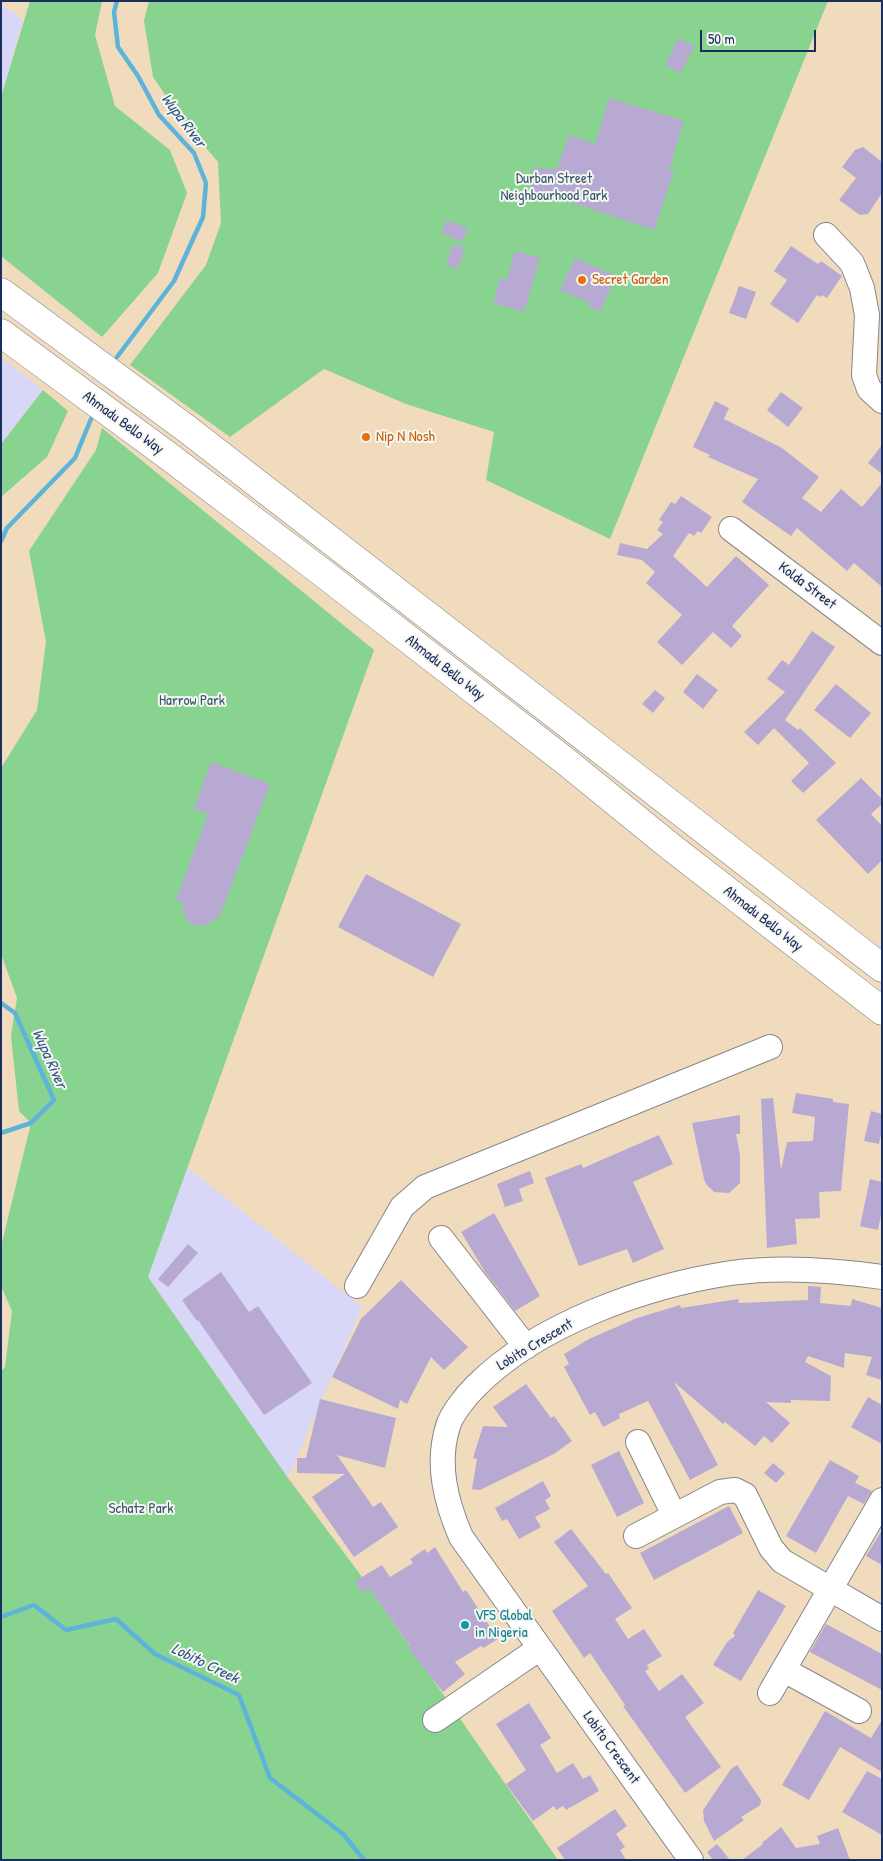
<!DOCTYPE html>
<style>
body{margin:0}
#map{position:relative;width:883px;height:1861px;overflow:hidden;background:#f0dcbc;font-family:"Patrick Hand",sans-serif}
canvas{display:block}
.frame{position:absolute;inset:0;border:2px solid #1b2f5e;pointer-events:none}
.scale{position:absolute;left:700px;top:30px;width:116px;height:22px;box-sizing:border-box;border:2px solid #1b2f5e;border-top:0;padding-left:6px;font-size:15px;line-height:18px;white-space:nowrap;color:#1b2f5e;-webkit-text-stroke:4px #f6f6f2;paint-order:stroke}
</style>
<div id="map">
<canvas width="883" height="1861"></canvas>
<div class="frame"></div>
<div class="scale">50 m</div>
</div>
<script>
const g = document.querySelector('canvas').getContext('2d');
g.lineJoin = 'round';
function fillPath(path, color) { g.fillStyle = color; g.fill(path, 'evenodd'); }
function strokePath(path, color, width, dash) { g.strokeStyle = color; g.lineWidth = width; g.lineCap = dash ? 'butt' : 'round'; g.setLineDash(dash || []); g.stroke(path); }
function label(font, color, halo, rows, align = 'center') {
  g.font = font + ' "Patrick Hand",sans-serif'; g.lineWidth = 4; g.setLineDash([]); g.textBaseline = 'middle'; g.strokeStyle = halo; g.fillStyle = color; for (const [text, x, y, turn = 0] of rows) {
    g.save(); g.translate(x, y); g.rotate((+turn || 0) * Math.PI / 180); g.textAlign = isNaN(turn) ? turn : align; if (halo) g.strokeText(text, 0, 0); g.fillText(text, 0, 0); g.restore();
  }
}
fillPath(new Path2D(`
 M 1,4 L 23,20 L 1,97 Z
 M 1,357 L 43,390 L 1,444 Z
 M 187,1167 L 362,1307 L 288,1478 L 148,1277 Z`), '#d8d7f8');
fillPath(new Path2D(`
 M 30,1 L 102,1 L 95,35 L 115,106 L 170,150 L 187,193 L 158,273 L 102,337 L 1,256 L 1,97 Z
 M 149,1 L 828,1 L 610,539 L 486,480 L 494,432 L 406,404 L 324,369 L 230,437 L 130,365 L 206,265 L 221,223 L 218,162 L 183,121 L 153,77 L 144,21 Z
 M 43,390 L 68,411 L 47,457 L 1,497 L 1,444 Z
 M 102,428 L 374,650 L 148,1277 L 288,1478 L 357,1570 L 558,1860 L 1,1860 L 1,1371 L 5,1367 L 12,1311 L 1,1286 L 1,1247 L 31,1123 L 19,1111 L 11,1036 L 17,998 L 1,954 L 1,768 L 37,710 L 46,642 L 29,551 L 96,450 Z`), '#88d390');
strokePath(new Path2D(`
 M 117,357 L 174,281 L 203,217 L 206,183 L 194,153 L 159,115 L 138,76 L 118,47 L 114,12 L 117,1
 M 1,541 L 7,528 L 75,458 L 91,419
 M 1,1003 L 15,1013 L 54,1100 L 31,1123 L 1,1133
 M 1,1617 L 34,1605 L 66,1630 L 116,1619 L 155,1654 L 239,1695 L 270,1778 L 343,1834 L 364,1860`), '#5eb3da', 4.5);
fillPath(new Path2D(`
 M 678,38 L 694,46 L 681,73 L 665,65 Z
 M 609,98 L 684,121 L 669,169 L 674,171 L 654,230 L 552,196 L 532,194 L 533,168 L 557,169 L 569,135 L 595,144 Z
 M 863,147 L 882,162 L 882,193 L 868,214 L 860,215 L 839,200 L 856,178 L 842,167 L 855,150 Z
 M 447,220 L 468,228 L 462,242 L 441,233 Z
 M 453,244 L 465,249 L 458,269 L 446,265 Z
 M 791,246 L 818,264 L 821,261 L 842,276 L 827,298 L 822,295 L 821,297 L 817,295 L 798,323 L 770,304 L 787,280 L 774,271 Z
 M 515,251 L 540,258 L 524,312 L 494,303 L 500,278 L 507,280 Z
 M 575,258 L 616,276 L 600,312 L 588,306 L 590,303 L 560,290 Z
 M 739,286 L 756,292 L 746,319 L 729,313 Z
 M 781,392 L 803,408 L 788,427 L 767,410 Z
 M 715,401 L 729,408 L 724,419 L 782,448 L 819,477 L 802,498 L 821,512 L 841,489 L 862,507 L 882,483 L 882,587 L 854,563 L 847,571 L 797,528 L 791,536 L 742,502 L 758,479 L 708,457 L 710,455 L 693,447 Z
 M 882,445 L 882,474 L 868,463 Z
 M 681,496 L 712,517 L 701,533 L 698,531 L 694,536 L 689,533 L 673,556 L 707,587 L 736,556 L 769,585 L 732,626 L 742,636 L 731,648 L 713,632 L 682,665 L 657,642 L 682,615 L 646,583 L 655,572 L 642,560 L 617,555 L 620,543 L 647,549 L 663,534 L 657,530 L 663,522 L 659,520 L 671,502 L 675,504 Z
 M 812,631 L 835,647 L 785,720 L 798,730 L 800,728 L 836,763 L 803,793 L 791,781 L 809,763 L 774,728 L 758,745 L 744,732 L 785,692 L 767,679 L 782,660 L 789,665 Z
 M 697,674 L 718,690 L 703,709 L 683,692 Z
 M 836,684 L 871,713 L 850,738 L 814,710 Z
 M 655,690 L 665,698 L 653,713 L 642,704 Z
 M 211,762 L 270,784 L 220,916 L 208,924 L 195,926 L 189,923 L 185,917 L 182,902 L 176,900 L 208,814 L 194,809 Z
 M 861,778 L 882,799 L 882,804 L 871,814 L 882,826 L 882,860 L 868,874 L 816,820 Z
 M 366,874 L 461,924 L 433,977 L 338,927 Z
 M 796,1093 L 833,1099 L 833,1102 L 849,1104 L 841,1191 L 819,1192 L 820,1218 L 795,1219 L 797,1244 L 767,1248 L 761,1099 L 773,1098 L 781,1170 L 787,1142 L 813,1141 L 815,1117 L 792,1113 Z
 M 871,1111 L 882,1114 L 882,1130 L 879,1144 L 864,1141 Z
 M 740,1115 L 740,1134 L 736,1134 L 740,1155 L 740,1183 L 729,1193 L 714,1192 L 706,1184 L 704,1179 L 692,1123 Z
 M 659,1135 L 673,1164 L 633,1182 L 664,1249 L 633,1263 L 627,1249 L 579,1266 L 545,1178 L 581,1164 L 583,1168 Z
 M 530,1171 L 534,1183 L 519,1189 L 523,1201 L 505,1207 L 497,1184 Z
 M 870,1179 L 882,1182 L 882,1210 L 878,1230 L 860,1226 Z
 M 494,1213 L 540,1296 L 515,1311 L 485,1272 L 461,1232 Z
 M 188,1244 L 198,1253 L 168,1287 L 158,1279 Z
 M 221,1272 L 249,1312 L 258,1306 L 312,1383 L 264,1415 L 198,1320 L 197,1321 L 182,1300 Z
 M 401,1280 L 468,1347 L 444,1370 L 431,1357 L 407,1404 L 400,1400 L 398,1409 L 332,1377 L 362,1317 L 363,1317 Z
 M 808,1286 L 821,1287 L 820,1303 L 851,1306 L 852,1299 L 882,1308 L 882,1380 L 866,1375 L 872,1357 L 845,1353 L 844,1368 L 808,1356 L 805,1362 L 831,1376 L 830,1401 L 791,1400 L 791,1403 L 766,1402 L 790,1423 L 772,1443 L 764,1436 L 755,1446 L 725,1422 L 723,1424 L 674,1382 L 718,1465 L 690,1480 L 648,1401 L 619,1414 L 620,1418 L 603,1427 L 595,1412 L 590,1415 L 564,1367 L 569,1364 L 564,1354 L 589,1339 L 637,1318 L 680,1305 L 681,1308 L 738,1299 L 739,1303 L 808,1300 Z
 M 526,1384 L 551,1418 L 554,1416 L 572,1441 L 554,1454 L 480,1490 L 472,1489 L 477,1459 L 473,1458 L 483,1426 L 508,1427 L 493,1407 Z
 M 868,1397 L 882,1405 L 882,1444 L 851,1427 Z
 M 320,1399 L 396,1418 L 385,1468 L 337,1455 L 373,1507 L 381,1502 L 398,1527 L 354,1557 L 312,1497 L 345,1474 L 297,1473 L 297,1458 L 306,1458 Z
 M 619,1451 L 644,1503 L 617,1517 L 591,1465 Z
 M 830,1460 L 859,1476 L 855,1483 L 872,1491 L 864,1504 L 848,1496 L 816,1553 L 786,1536 Z
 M 773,1463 L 785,1473 L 776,1483 L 764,1473 Z
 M 543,1481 L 551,1496 L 545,1500 L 550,1509 L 535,1517 L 541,1527 L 519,1539 L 507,1519 L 502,1521 L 495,1508 Z
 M 729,1506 L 743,1533 L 654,1580 L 640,1553 Z
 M 571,1529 L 606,1574 L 608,1573 L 632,1608 L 615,1619 L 628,1639 L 644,1629 L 662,1656 L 647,1665 L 649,1669 L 645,1671 L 659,1691 L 682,1674 L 704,1703 L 685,1717 L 721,1767 L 685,1793 L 623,1706 L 625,1705 L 590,1653 L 584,1658 L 552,1611 L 588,1586 L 554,1542 Z
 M 882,1530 L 882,1565 L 866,1556 Z
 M 435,1547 L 463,1592 L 466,1590 L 498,1639 L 483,1648 L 481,1646 L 455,1662 L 465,1674 L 443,1692 L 408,1648 L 410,1646 L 369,1588 L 362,1593 L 355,1581 L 382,1565 L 390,1577 L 413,1563 L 410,1559 L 425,1549 L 427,1553 Z
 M 758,1590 L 786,1606 L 741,1681 L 713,1665 L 727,1642 L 735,1636 L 733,1633 Z
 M 826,1624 L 882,1654 L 882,1690 L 810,1652 Z
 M 529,1703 L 551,1738 L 540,1745 L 557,1773 L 573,1763 L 583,1779 L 590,1775 L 599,1791 L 566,1810 L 563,1806 L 556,1810 L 554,1806 L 533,1821 L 506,1784 L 526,1770 L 496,1724 Z
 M 825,1711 L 871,1738 L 882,1720 L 882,1772 L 840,1747 L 809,1800 L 782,1785 Z
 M 737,1765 L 761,1800 L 761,1803 L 759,1806 L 741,1817 L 744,1820 L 714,1841 L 704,1821 L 703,1810 L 731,1769 Z
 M 867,1771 L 882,1779 L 882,1835 L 842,1812 Z
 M 615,1809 L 627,1826 L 616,1834 L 625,1847 L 620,1850 L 626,1860 L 565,1860 L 557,1848 Z
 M 781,1827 L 796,1848 L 820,1844 L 817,1836 L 838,1828 L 850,1860 L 742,1860 L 763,1844 L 762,1843 Z
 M 717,1844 L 730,1860 L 713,1860 L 707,1852 Z`), '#b8a9d3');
const minor = new Path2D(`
 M 826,235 L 852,263 L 862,288 L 867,315 L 864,375 L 869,389 L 882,401
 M 731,529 L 882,643
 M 441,1238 L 526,1347
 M 357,1286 L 402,1207 L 425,1187 L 770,1047
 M 638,1442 L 674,1515
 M 636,1536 L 720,1492 L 735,1490 L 745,1495 L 771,1548 L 782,1561 L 882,1619
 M 784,1670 L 859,1711
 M 770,1693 L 882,1500
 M 435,1720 L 540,1648
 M 691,1860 L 461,1537 C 446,1502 436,1464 448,1426 C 452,1413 466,1396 476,1386 C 538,1324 645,1286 731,1273 C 781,1266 833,1270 882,1277`);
const major = new Path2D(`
 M 1,292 L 187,429 L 882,968
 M 1,333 L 167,455 L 319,570 L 564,760 L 671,847 L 882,1011`);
strokePath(minor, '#86868d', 26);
strokePath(major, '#86868d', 29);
strokePath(minor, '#fff', 24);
strokePath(major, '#fff', 28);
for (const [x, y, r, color] of [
 [582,280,5,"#e8710a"],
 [366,437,5,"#e8710a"],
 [465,1625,5,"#0f9aa8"]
]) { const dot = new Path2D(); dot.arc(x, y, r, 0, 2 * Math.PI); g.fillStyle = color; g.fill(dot); strokePath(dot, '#f6f6f2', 2); }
label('15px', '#36586a', '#f6f6f2', [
 ["Durban Street",554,179],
 ["Neighbourhood Park",554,196],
 ["Harrow Park",192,701],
 ["Schatz Park",141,1509]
]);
label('15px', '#c56008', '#f6f6f2', [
 ["Secret Garden",592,280],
 ["Nip N Nosh",376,437]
], 'left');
label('15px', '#1b2f5e', '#f6f6f2', [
 ["Ahmadu Bello Way",123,423,36],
 ["Kolda Street",807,586,37],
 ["Ahmadu Bello Way",445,668,38],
 ["Ahmadu Bello Way",763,919,38],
 ["Lobito Crescent",535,1345,-31],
 ["Lobito Crescent",611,1748,54]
]);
label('15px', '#0d838f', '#f6f6f2', [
 ["VFS Global",475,1616],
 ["in Nigeria",475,1633]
], 'left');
label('italic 16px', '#2f5783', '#f6f6f2', [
 ["Wupa River",183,121,53],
 ["Wupa River",49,1059,66],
 ["Lobito Creek",205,1664,26]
]);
</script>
